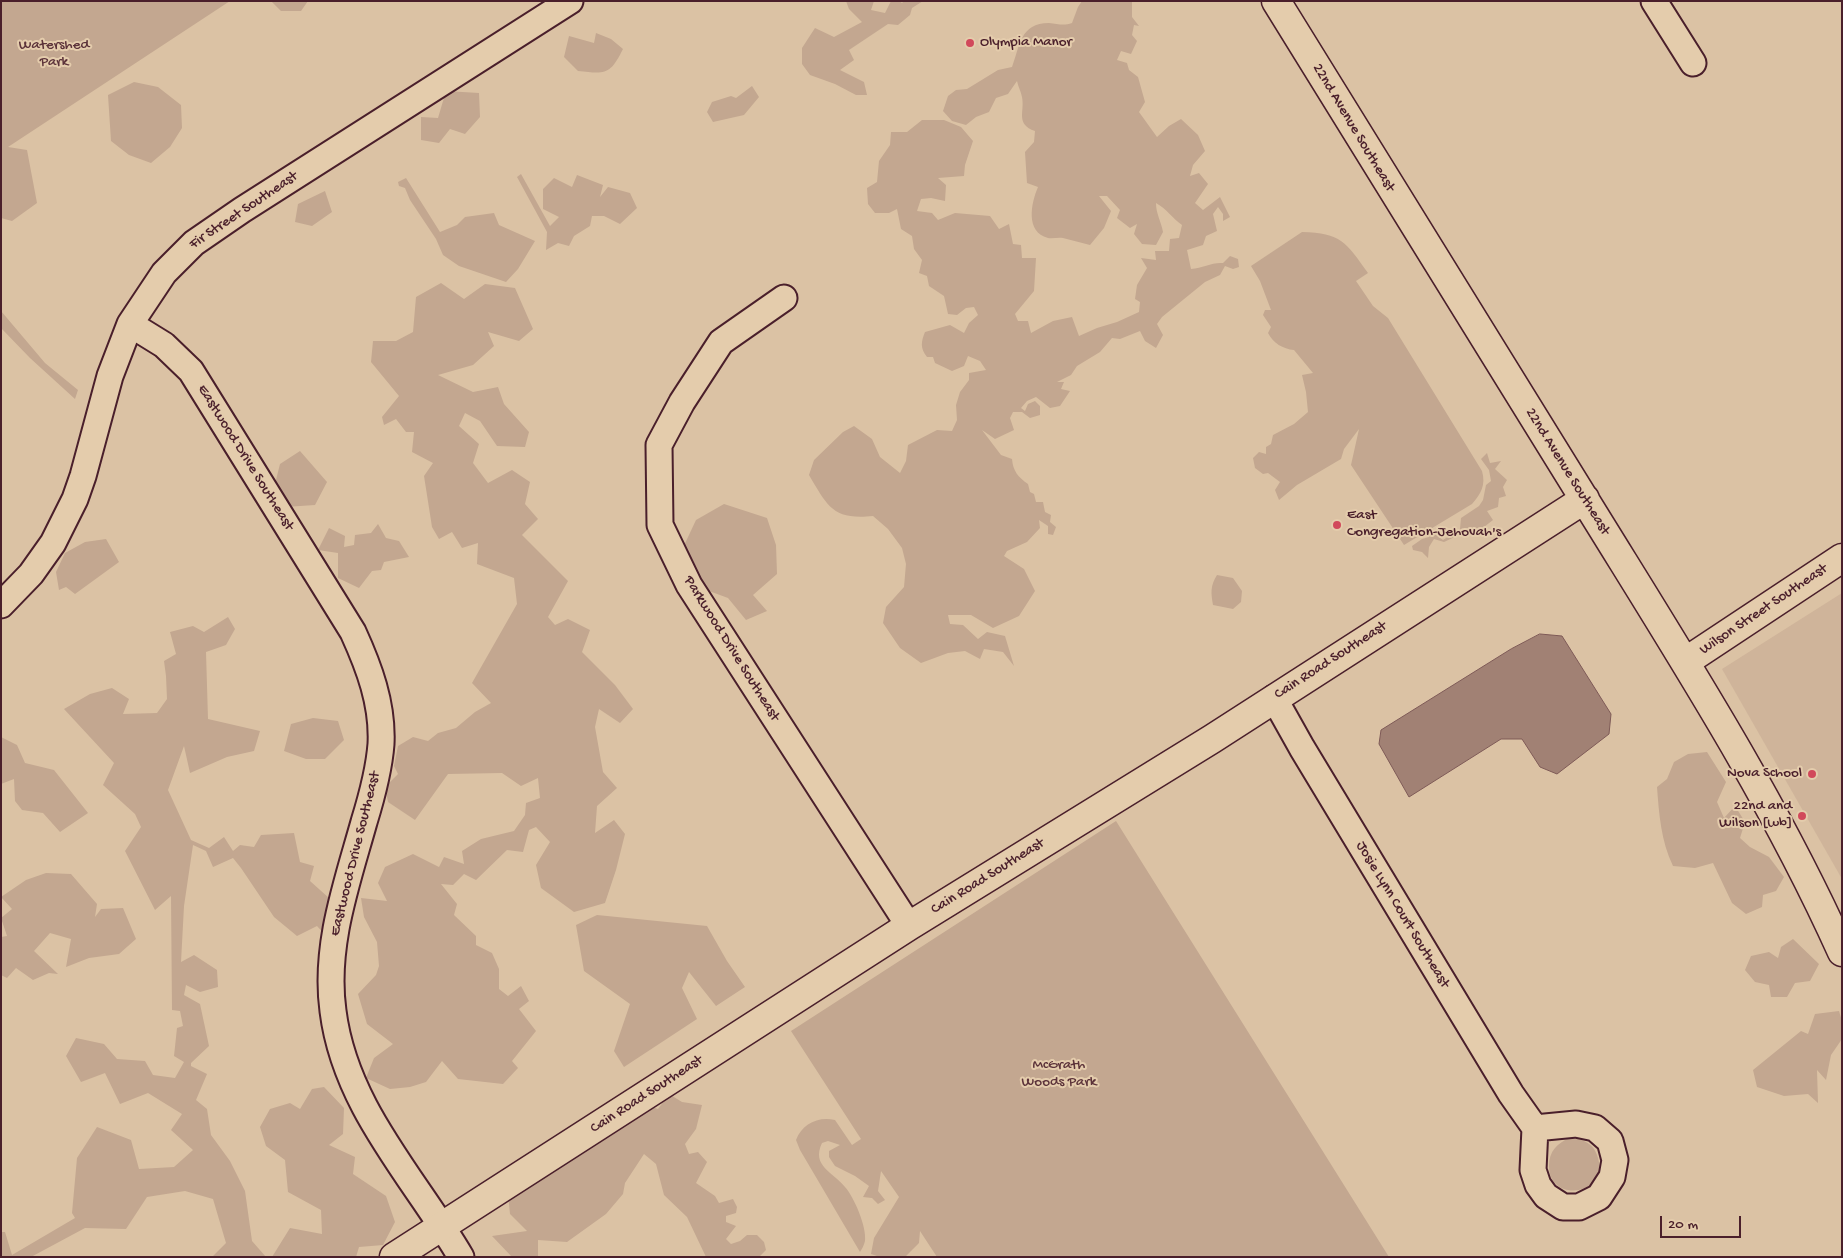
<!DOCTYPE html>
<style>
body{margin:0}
#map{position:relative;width:1843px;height:1258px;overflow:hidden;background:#dbc2a4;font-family:"Gochi Hand",sans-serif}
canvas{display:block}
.frame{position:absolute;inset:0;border:2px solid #4a1f2b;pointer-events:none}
.scale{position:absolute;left:1660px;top:1216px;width:81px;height:22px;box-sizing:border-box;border:2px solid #4a1f2b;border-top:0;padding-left:6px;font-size:15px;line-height:18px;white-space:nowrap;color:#4a1f2b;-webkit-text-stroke:4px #e4ccac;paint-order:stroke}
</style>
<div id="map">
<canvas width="1843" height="1258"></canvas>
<div class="frame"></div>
<div class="scale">20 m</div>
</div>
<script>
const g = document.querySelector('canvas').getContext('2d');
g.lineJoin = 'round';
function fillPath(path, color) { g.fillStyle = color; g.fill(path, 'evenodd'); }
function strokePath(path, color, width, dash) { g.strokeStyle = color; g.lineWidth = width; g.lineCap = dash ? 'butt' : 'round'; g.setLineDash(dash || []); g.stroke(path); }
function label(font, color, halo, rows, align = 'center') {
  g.font = font + ' "Gochi Hand",sans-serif'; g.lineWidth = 4; g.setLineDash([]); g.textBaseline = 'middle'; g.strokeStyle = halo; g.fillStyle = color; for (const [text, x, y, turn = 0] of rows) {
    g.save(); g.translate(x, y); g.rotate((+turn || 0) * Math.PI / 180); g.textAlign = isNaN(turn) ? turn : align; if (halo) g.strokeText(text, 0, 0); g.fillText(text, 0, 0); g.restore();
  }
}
fillPath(new Path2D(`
 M 1842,593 L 1842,879 L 1722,669 Z`), '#cfb49a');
fillPath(new Path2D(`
 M 1,1 L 230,1 L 8,147 L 27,150 L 37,203 L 12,221 L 1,218 Z
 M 271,1 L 308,1 L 301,11 L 281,11 Z
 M 846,1 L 874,1 L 871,10 L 885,13 L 891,1 L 899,1 L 902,3 L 904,1 L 923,1 L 912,8 L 910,15 L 898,25 L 888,24 L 849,50 L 854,60 L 840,70 L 864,82 L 867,95 L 856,95 L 835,84 L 810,75 L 802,64 L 802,48 L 815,28 L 834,37 L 862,22 L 849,9 Z
 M 1082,1 L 1132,2 L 1132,17 L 1139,26 L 1134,25 L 1132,35 L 1137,41 L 1131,54 L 1121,51 L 1117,60 L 1127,63 L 1129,70 L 1138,77 L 1145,102 L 1139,112 L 1157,137 L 1169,126 L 1181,119 L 1198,135 L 1205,151 L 1193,165 L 1190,176 L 1199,173 L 1208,184 L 1195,203 L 1203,210 L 1220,197 L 1230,217 L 1223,221 L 1223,214 L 1218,207 L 1213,214 L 1217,231 L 1206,236 L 1203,245 L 1187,250 L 1191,269 C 1203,268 1212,262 1223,263 L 1230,256 L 1238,259 L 1239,267 L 1233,269 L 1225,266 L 1220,275 L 1205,282 L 1162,317 L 1157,324 L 1163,335 L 1156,348 L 1145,341 L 1140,331 L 1120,339 L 1112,338 L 1100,352 L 1077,366 L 1071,375 L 1057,382 L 1064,382 L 1061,389 L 1070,391 L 1060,406 L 1050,408 L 1036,397 L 1027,401 L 1021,408 L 1025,411 L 1028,404 L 1035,401 L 1040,406 L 1040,415 L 1030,418 L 1022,412 L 1013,412 L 1010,418 L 1014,430 L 995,439 L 982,430 L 1001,455 L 1012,459 C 1013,471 1018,477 1028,484 L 1030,492 L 1034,494 L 1036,502 L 1043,502 L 1045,512 L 1051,515 L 1050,522 L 1056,527 L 1053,535 L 1048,534 L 1048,526 L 1039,520 L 1040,528 L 1027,542 L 1007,551 L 1004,556 L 1024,569 L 1035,591 L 1019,616 L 993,628 L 971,615 L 948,615 L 950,624 L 963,625 L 978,639 L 987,632 L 1005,636 L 1014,666 L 1003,652 L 984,649 L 980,659 L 965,651 L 948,653 L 921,663 L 900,648 L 883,623 L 886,607 L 904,587 L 906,564 L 902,548 L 888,529 L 873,516 C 833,520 828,507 809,475 L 814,460 L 843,432 L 854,426 L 872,439 L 880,457 L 900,473 L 906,461 L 908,445 L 937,430 L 952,431 L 957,420 L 956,405 L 960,392 L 969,380 L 969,373 L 986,370 L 980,361 L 968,356 L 964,366 L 952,371 L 935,363 L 933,357 L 927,357 C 920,348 921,342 925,332 L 950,325 L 964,333 L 969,323 L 978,315 L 974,307 L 966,308 L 957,315 L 948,314 L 944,296 L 929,286 L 927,276 L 919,273 L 922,260 L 914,249 L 912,236 L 901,229 L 897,209 L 889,213 L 875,213 L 868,204 L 867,188 L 877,182 L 879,161 L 890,145 L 891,132 L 907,132 L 922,120 L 944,120 L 961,127 L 973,141 L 965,165 L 964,176 L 938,178 L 946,185 L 945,201 L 931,198 L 921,199 L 917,211 L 932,213 L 938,220 L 955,213 L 990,216 L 999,229 L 1009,224 L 1013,244 L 1021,245 L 1022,258 L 1036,258 L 1034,291 L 1015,314 L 1018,321 L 1028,321 L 1031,333 L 1053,321 L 1072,317 L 1079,336 L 1097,328 L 1117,322 L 1139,312 L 1140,302 L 1135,299 L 1137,285 L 1147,268 L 1141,258 L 1156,260 L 1155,251 L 1169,251 L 1170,239 L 1179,238 L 1182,225 C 1172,218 1167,209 1156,203 C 1156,214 1161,221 1163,232 L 1156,245 L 1142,244 L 1134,234 L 1137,224 L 1130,228 L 1117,218 L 1120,210 L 1107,196 L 1099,196 L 1111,211 L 1104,228 L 1090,245 C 1081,243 1072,240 1063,238 C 1058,237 1053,239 1048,238 C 1025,232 1031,203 1038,187 L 1027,183 L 1025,152 L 1034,142 L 1035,131 C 1015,124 1025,112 1022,97 C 1021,92 1018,86 1017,81 L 1008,94 L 996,98 L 989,112 L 976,117 L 966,125 L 952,121 L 943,111 L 948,96 L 956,90 L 967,89 L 998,70 L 1012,67 C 1020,46 1020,23 1049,23 C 1058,24 1064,26 1072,23 L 1078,7 Z
 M 596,33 L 611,39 L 623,49 C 610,75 606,74 578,71 L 564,57 L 569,36 L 594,43 Z
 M 134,82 L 158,87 L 181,105 L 182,128 L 170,147 L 151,163 L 129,155 L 111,141 L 108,95 Z
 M 752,86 L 759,97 L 744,115 L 713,122 L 707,112 L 712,102 L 731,96 L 736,98 Z
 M 446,91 L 479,93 L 480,117 L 465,134 L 450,129 L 439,143 L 421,140 L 421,117 L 438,118 Z
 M 521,174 L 550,226 L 559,217 L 543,209 L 543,189 L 554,178 L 572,187 L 577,175 L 603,185 L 600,197 L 608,187 L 630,193 L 637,208 L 620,224 L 604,216 L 592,216 L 590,226 L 574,236 L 569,246 L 558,243 L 546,250 L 547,232 L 517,177 Z
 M 406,178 L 440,232 L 457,225 L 465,217 L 494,213 L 499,225 L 535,241 L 518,269 L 506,282 L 459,266 L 443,255 L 436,239 L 410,200 L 405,188 L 399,186 L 398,182 Z
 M 325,191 L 332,212 L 312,226 L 295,222 L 298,204 Z
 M 1302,232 C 1341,233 1346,242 1368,273 L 1356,281 L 1373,306 L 1388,318 L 1482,471 C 1486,485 1481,494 1472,504 L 1404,545 L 1351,465 L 1359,429 L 1344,449 L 1341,459 L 1297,485 L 1279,500 L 1275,490 L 1280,482 L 1268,473 L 1263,474 L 1255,468 L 1253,458 L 1259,452 L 1266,454 L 1266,447 L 1271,444 L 1273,435 L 1294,424 L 1308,412 L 1306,392 L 1302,375 L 1313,373 L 1294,350 C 1283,349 1273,343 1268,333 L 1271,327 L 1263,315 L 1265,310 L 1271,310 L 1260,281 L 1251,266 Z
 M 441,283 L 464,299 L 485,284 L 515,288 L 533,329 L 519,341 L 488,332 L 494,346 L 473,365 L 438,375 L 473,392 L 498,387 L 504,404 L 529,432 L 525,447 L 497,446 L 480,421 L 465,413 L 459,426 L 479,444 L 473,463 L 488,483 L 512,470 L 530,482 L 525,504 L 538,519 L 522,535 L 568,581 L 548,617 L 555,625 L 568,619 L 590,630 L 582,652 L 615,685 L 633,709 L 620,723 L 599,709 L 595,727 L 603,772 L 617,788 L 597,806 L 595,833 L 614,820 L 625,834 L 616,870 L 605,903 L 574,912 L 541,888 L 536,865 L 550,842 L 536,827 L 529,830 L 523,852 L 507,850 L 476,880 L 464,874 L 453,885 L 441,884 L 457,904 L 454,915 L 476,936 L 476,945 L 492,953 L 499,969 L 499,989 L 508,996 L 521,986 L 529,1001 L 519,1009 L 536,1031 L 512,1061 L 518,1068 L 503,1084 L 458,1079 L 442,1061 L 426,1082 L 410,1087 L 390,1089 L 366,1078 L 374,1058 L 393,1044 L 367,1024 L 358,994 L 376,975 L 379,966 L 377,942 L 364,917 L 361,898 L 387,901 L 378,883 L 385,867 L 413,854 L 439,867 L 444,857 L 464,864 L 462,851 L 481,839 L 514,831 L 525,815 L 526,803 L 540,798 L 538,778 L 521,786 L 502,773 L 448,774 L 415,820 L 388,802 L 385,787 L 398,774 L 394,766 L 398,746 L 413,737 L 428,741 L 438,733 L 456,728 L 475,712 L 491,703 L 472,683 L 517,604 L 514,578 L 477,564 L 478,543 L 462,548 L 452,532 L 439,539 L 432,527 L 424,476 L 433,463 L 412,452 L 414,432 L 406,432 L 396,419 L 384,425 L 382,417 L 399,396 L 371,362 L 373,341 L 396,341 L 413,332 L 416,297 Z
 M 1,311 L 45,363 L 78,390 L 75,399 L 30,358 L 1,328 Z
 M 300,451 L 327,482 L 315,505 L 285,507 L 274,488 L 280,464 Z
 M 1487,453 L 1490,463 L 1501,461 L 1495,469 L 1507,480 L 1503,487 L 1506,496 L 1499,498 L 1498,507 L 1487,511 L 1493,520 L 1475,534 L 1461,534 L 1444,542 L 1434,539 L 1429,547 L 1428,558 L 1422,552 L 1413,550 L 1412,546 L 1422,539 L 1429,537 L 1431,531 L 1443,540 L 1460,529 L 1461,518 L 1479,506 L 1483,500 L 1486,485 L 1491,481 L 1489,470 L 1481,459 Z
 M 724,504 L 767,518 L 776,545 L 777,574 L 753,595 L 767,611 L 746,620 L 728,598 L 701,588 L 681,552 L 696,520 Z
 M 378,524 L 386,538 L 399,541 L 409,557 L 384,562 L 381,570 L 372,571 L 359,588 L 338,578 L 338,553 L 318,550 L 329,528 L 345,536 L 344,547 L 354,545 L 355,535 L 371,533 Z
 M 106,539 L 119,562 L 75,594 L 66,587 L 59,590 L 56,572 L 65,553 L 85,542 Z
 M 1217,575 L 1233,578 L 1242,591 L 1241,602 L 1233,609 L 1213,605 C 1211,593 1210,586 1217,575 Z
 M 228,617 L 235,629 L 226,645 L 206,652 L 208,719 L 260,731 L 254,751 L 227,757 L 190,773 L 184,746 L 168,790 L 191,840 L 209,848 L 224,837 L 233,851 L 240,845 L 254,847 L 261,835 L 294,833 L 300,862 L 314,866 L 310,881 L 329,898 L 341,928 L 328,938 L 317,926 L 297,936 L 274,917 L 241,868 L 233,858 L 213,867 L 206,851 L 193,845 L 184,906 L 181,962 L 194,955 L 217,970 L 218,987 L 200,992 L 186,985 L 184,995 L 200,1004 L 209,1046 L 191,1063 L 191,1066 L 207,1074 L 196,1100 L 207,1109 L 211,1135 L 230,1161 L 245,1191 L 252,1241 L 266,1257 L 212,1257 L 226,1243 L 213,1199 L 185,1191 L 147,1197 L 126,1229 L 85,1228 L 31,1257 L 1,1257 L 1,1232 L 5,1232 L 12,1255 L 75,1218 L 72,1213 L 77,1158 L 97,1127 L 131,1140 L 139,1169 L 174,1167 L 193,1150 L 171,1130 L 182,1114 L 148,1093 L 120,1104 L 105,1073 L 81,1082 L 66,1056 L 76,1038 L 104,1044 L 117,1059 L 145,1061 L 153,1075 L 175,1078 L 184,1062 L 174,1056 L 177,1028 L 183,1026 L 180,1011 L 172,1010 L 171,896 L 155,910 L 125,851 L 141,827 L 135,814 L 103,785 L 114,763 L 64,709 L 90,694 L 112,688 L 129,699 L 123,714 L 157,713 L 167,699 L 166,676 L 164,661 L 176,654 L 170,632 L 193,626 L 204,632 Z
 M 313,718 L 338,721 L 344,740 L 325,759 L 306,759 L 284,751 L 291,724 Z
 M 1,737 L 17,745 L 25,763 L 54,770 L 88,813 L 60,832 L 43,813 L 22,810 L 15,801 L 14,779 L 1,784 Z
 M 1707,752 L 1726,782 L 1717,802 L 1724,818 L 1735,806 L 1745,822 L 1740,838 L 1750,847 L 1769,857 L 1784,877 L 1776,891 L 1763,895 L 1762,907 L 1746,914 L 1732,903 L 1713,863 L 1695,868 L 1673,866 C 1661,841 1659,814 1657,787 L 1667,779 L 1674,762 L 1688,754 Z
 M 1116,821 L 1389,1257 L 937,1257 L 920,1231 L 919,1243 L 906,1256 L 880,1257 L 871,1254 L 874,1238 L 899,1197 L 881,1171 L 878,1191 L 885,1200 L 878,1204 L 872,1198 L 863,1197 L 869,1186 L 855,1176 L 835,1166 L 829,1157 L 829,1151 L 840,1145 L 828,1141 L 822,1143 C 811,1166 833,1172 845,1187 C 854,1197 867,1227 865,1241 C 864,1245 862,1249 860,1252 L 800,1150 L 796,1140 C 802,1124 818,1116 835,1120 L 852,1145 L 861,1139 L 791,1031 Z
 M 46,873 L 71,874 L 97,904 L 95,917 L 101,909 L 123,908 L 136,939 L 119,954 L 89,958 L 66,967 L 71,939 L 50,933 L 34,951 L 58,974 L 49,973 L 33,980 L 16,968 L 7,978 L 1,975 L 1,937 L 7,936 L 1,918 L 12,909 L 1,897 L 26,880 Z
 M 597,915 L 707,926 L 727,961 L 745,987 L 716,1006 L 689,972 L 682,988 L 697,1019 L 624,1067 L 614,1051 L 630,1004 L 584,971 L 576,925 Z
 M 1793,939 L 1819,964 L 1810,981 L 1795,983 L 1787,997 L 1771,997 L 1769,985 L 1755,982 L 1745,970 L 1751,956 L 1769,952 L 1778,958 L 1781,947 Z
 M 1839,1011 L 1842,1021 L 1842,1039 L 1831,1055 L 1826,1080 L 1817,1070 L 1818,1103 L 1808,1094 L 1784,1096 L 1757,1087 L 1753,1070 L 1801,1031 L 1808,1034 L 1815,1014 Z
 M 324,1087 L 344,1108 L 343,1134 L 329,1145 L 355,1157 L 353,1174 L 386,1196 L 395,1222 L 383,1245 L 359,1247 L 356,1257 L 272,1257 L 290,1228 L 322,1234 L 321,1210 L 288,1192 L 285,1160 L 266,1146 L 260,1127 L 270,1109 L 290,1103 L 300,1109 L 312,1089 Z
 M 669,1094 L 682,1102 L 702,1105 L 696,1129 L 685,1144 L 689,1154 L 698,1152 L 707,1162 L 696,1183 L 715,1196 L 719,1203 L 733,1199 L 737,1207 L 736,1213 L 726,1216 L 726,1222 L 736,1226 L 726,1239 L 731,1244 L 740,1241 L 747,1235 L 757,1235 L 764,1242 L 766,1250 L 759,1257 L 706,1257 L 687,1217 L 664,1195 L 656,1164 L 644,1154 L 625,1183 L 623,1194 L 606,1214 L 567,1242 L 538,1240 L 538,1256 L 512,1257 L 492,1236 L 527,1231 L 510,1214 L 506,1175 L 631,1100 L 658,1109 Z
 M 1570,1137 C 1584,1140 1594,1143 1598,1158 C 1609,1195 1549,1204 1549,1166 C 1549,1151 1557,1144 1570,1137 Z`), '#c3a790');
const water = new Path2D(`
 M 1540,634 L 1562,636 L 1611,714 L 1609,734 L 1557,774 L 1540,767 L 1522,739 L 1501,739 L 1409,797 L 1379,744 L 1381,730 L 1511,649 Z`);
fillPath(water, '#a18174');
strokePath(water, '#7e5a57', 1);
const minor = new Path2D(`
 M 1654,1 L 1693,63
 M 784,298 L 721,342 L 682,402 L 659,445 L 660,525 L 689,585 L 909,926
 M 130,324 L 164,345 L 191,371 L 353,632 C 369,667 383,704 381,744 C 379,771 372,796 364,822 C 347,883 324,946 333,1011 C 345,1107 414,1177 461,1257
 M 1,605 L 31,574 L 53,543 L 75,499 L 83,476 L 110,376 L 130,324 L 164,273 L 194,243 L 242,210 L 570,1
 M 1274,698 L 1302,748 L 1511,1094 L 1535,1128 L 1533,1170 L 1538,1185 L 1546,1196 L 1563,1207 L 1579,1207 L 1599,1197 L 1612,1177 L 1615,1160 L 1610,1141 L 1595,1128 L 1576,1124 L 1535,1128`);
const tertiary = new Path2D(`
 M 1276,1 C 1383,177 1493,351 1601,526 C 1687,665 1775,803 1842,952
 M 1685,662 L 1842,558
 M 394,1257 L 909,926 L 1212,739 L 1585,499`);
strokePath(minor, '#4a1f2b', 29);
strokePath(tertiary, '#4a1f2b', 31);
strokePath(minor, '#e4ccac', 25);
strokePath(tertiary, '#e4ccac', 28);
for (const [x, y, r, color] of [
 [970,43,5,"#d1495b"],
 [1337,525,5,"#d1495b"],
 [1812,774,5,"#d1495b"],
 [1802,816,5,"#d1495b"]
]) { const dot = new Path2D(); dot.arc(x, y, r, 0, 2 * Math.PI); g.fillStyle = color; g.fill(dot); strokePath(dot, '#e4ccac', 2); }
label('15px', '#4a1f2b', '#e4ccac', [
 ["Olympia Manor",980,43],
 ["East",1347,516],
 ["Congregation-Jehovah's",1347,533],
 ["Nova School",1802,774,"right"],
 ["22nd and",1792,807,"right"],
 ["Wilson [wb]",1792,824,"right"]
], 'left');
label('15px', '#5c333a', '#e4ccac', [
 ["Watershed",54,46],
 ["Park",54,63],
 ["McGrath",1059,1066],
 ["Woods Park",1059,1083]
]);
label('15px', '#4a1f2b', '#e4ccac', [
 ["22nd Avenue Southeast",1353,128,59],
 ["Fir Street Southeast",244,211,-34],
 ["Eastwood Drive Southeast",245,458,58],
 ["22nd Avenue Southeast",1567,472,58],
 ["Wilson Street Southeast",1764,610,-34],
 ["Parkwood Drive Southeast",731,649,58],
 ["Cain Road Southeast",1331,661,-33],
 ["Eastwood Drive Southeast",356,854,-76],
 ["Cain Road Southeast",988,877,-32],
 ["Josie Lynn Court Southeast",1402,915,59],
 ["Cain Road Southeast",647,1095,-33]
]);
</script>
